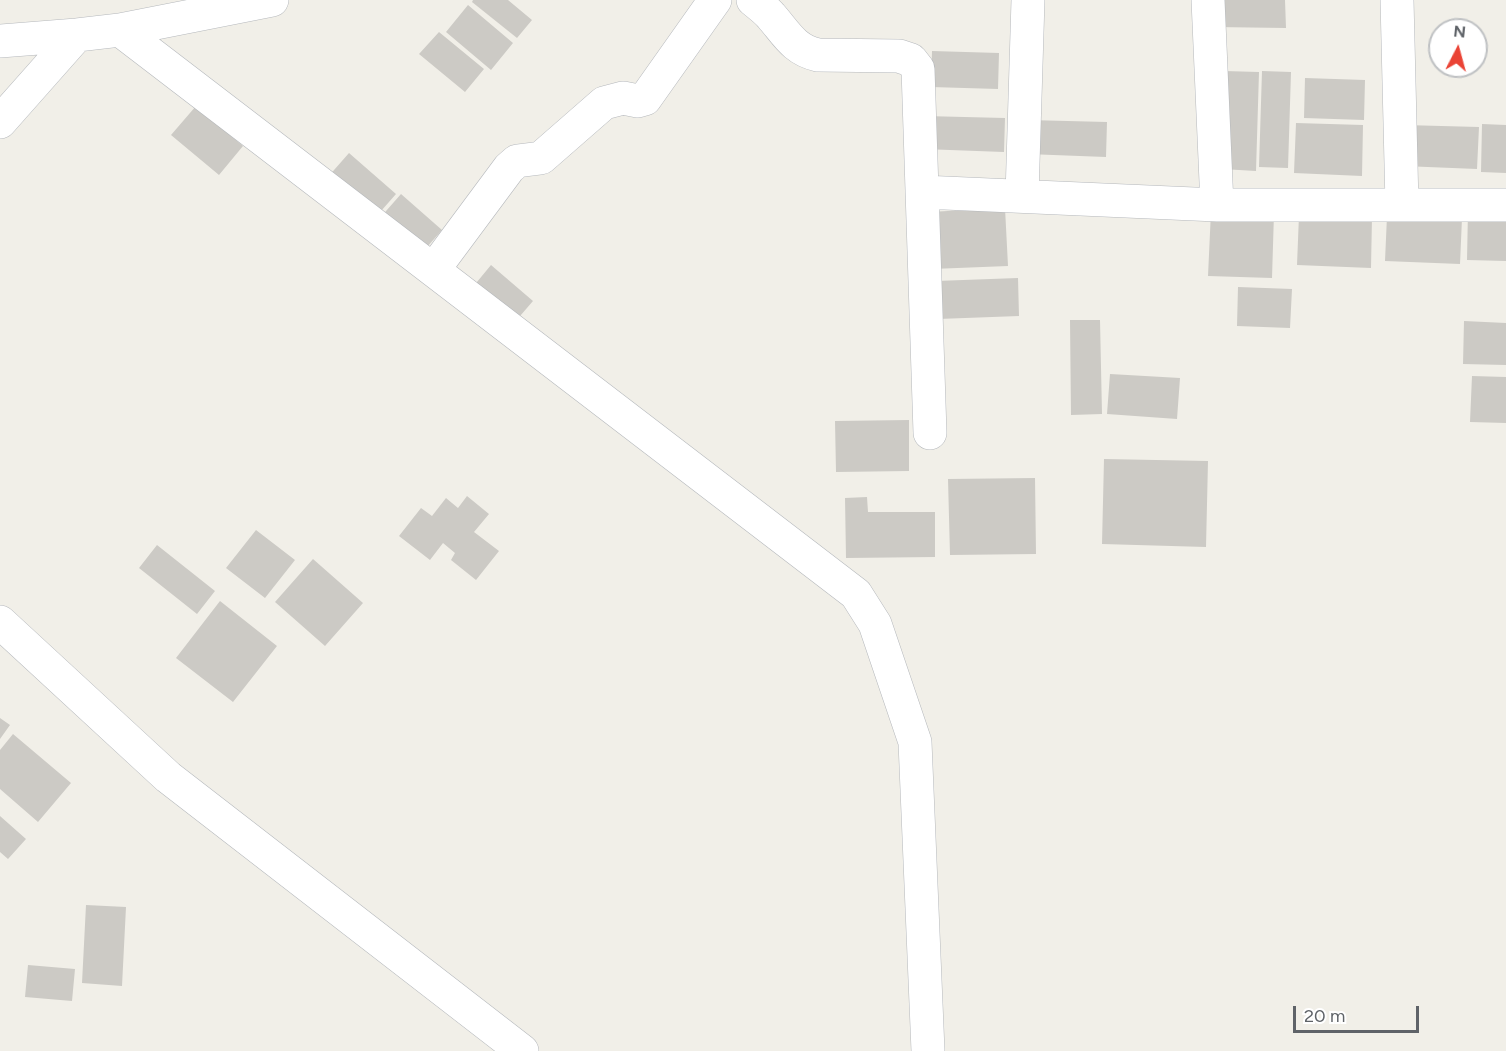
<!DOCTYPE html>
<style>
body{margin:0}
#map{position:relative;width:1506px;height:1051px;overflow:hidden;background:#f1efe8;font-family:Figtree,sans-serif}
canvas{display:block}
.north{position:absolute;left:1428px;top:18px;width:60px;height:60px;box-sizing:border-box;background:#fff;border:2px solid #bfc1c3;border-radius:50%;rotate:6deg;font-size:16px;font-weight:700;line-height:24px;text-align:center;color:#5f6368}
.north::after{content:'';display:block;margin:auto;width:21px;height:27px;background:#ea4335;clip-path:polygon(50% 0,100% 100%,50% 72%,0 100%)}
.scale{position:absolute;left:1293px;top:1006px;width:126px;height:27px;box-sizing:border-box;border:3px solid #5f6368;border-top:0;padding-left:8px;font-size:18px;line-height:21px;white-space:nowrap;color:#5f6368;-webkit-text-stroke:4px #fff;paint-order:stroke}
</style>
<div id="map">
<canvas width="1506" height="1051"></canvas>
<div class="north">N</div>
<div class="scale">20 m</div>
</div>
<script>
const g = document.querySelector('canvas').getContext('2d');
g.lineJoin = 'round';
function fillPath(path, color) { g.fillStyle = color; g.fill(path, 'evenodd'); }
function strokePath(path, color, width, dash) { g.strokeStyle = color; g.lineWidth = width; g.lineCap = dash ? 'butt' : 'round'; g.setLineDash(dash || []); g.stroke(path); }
fillPath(new Path2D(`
 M 473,0 L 508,0 L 532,20 L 517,38 L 472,2 Z
 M 1215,0 L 1285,0 L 1286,28 L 1215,27 Z
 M 468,5 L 513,43 L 491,70 L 446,32 Z
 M 439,32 L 484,69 L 465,92 L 419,54 Z
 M 932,51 L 999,53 L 998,89 L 931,87 Z
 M 1224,71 L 1259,72 L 1256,171 L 1222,169 Z
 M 1262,71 L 1291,72 L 1288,168 L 1259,167 Z
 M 1305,78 L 1365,80 L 1364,120 L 1304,118 Z
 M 196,106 L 243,146 L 219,175 L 171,135 Z
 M 924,116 L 1005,118 L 1004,152 L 923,149 Z
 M 1028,120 L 1107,122 L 1106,157 L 1027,154 Z
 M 1296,123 L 1363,125 L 1362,176 L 1294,173 Z
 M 1482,124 L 1506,125 L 1506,173 L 1481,172 Z
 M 1404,125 L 1479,127 L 1477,169 L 1403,166 Z
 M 349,153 L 396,194 L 374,219 L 327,178 Z
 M 401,194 L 442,230 L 420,255 L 379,219 Z
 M 1005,208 L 1008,266 L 932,269 L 929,212 Z
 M 1468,210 L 1506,211 L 1506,261 L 1467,260 Z
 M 1211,211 L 1274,213 L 1272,278 L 1208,276 Z
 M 1299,215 L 1372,217 L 1371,268 L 1297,265 Z
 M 1387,216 L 1462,218 L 1460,264 L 1385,261 Z
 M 491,265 L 533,301 L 514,323 L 472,288 Z
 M 1018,278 L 1019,316 L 938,319 L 936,281 Z
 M 1238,287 L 1292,289 L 1290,328 L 1237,326 Z
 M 1070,320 L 1100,320 L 1102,414 L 1071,415 Z
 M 1464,321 L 1506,323 L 1506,365 L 1463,364 Z
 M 1110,374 L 1180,378 L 1177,419 L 1107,414 Z
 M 1472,376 L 1506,377 L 1506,423 L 1470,422 Z
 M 909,420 L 909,471 L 836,472 L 835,421 Z
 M 1104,459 L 1208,461 L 1206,547 L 1102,544 Z
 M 1035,478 L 1036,554 L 950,555 L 948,479 Z
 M 467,496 L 489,514 L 474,532 L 499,551 L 476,580 L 451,560 L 455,553 L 443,543 L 430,560 L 399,536 L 421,508 L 432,516 L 446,498 L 458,508 Z
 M 867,497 L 868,512 L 935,512 L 935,557 L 846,558 L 845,498 Z
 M 256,530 L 295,560 L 265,598 L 226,568 Z
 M 157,545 L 215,591 L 197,614 L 139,568 Z
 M 313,559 L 363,603 L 325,646 L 275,602 Z
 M 220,601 L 277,646 L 233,702 L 176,658 Z
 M 0,718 L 10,725 L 0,739 Z
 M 13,734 L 71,783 L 38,822 L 0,789 L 0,750 Z
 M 0,816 L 26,839 L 8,859 L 0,852 Z
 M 86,905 L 126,907 L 122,986 L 82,983 Z
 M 28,965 L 75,969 L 72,1001 L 25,997 Z`), '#cccac5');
const minor = new Path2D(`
 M 753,0 C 759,5 766,10 771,16 C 786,33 794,50 818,55 L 899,56 L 911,60 L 918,69 L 930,433
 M 1208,0 L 1217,205
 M 1397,0 L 1402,205
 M 120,30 L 856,594 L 875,624 L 915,742 L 928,1051
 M 0,41 L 77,35 L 120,30 L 272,0
 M 0,122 L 77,35
 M 922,192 L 1217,205 L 1506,205
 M 1022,196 L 1028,0
 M 434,269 L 509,168 L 517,161 L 541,158 L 604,103 L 623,98 L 638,101 L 645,99 L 715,0
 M 0,622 L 168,777 L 522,1051`);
strokePath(minor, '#b5b8bc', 34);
strokePath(minor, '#fff', 33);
</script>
